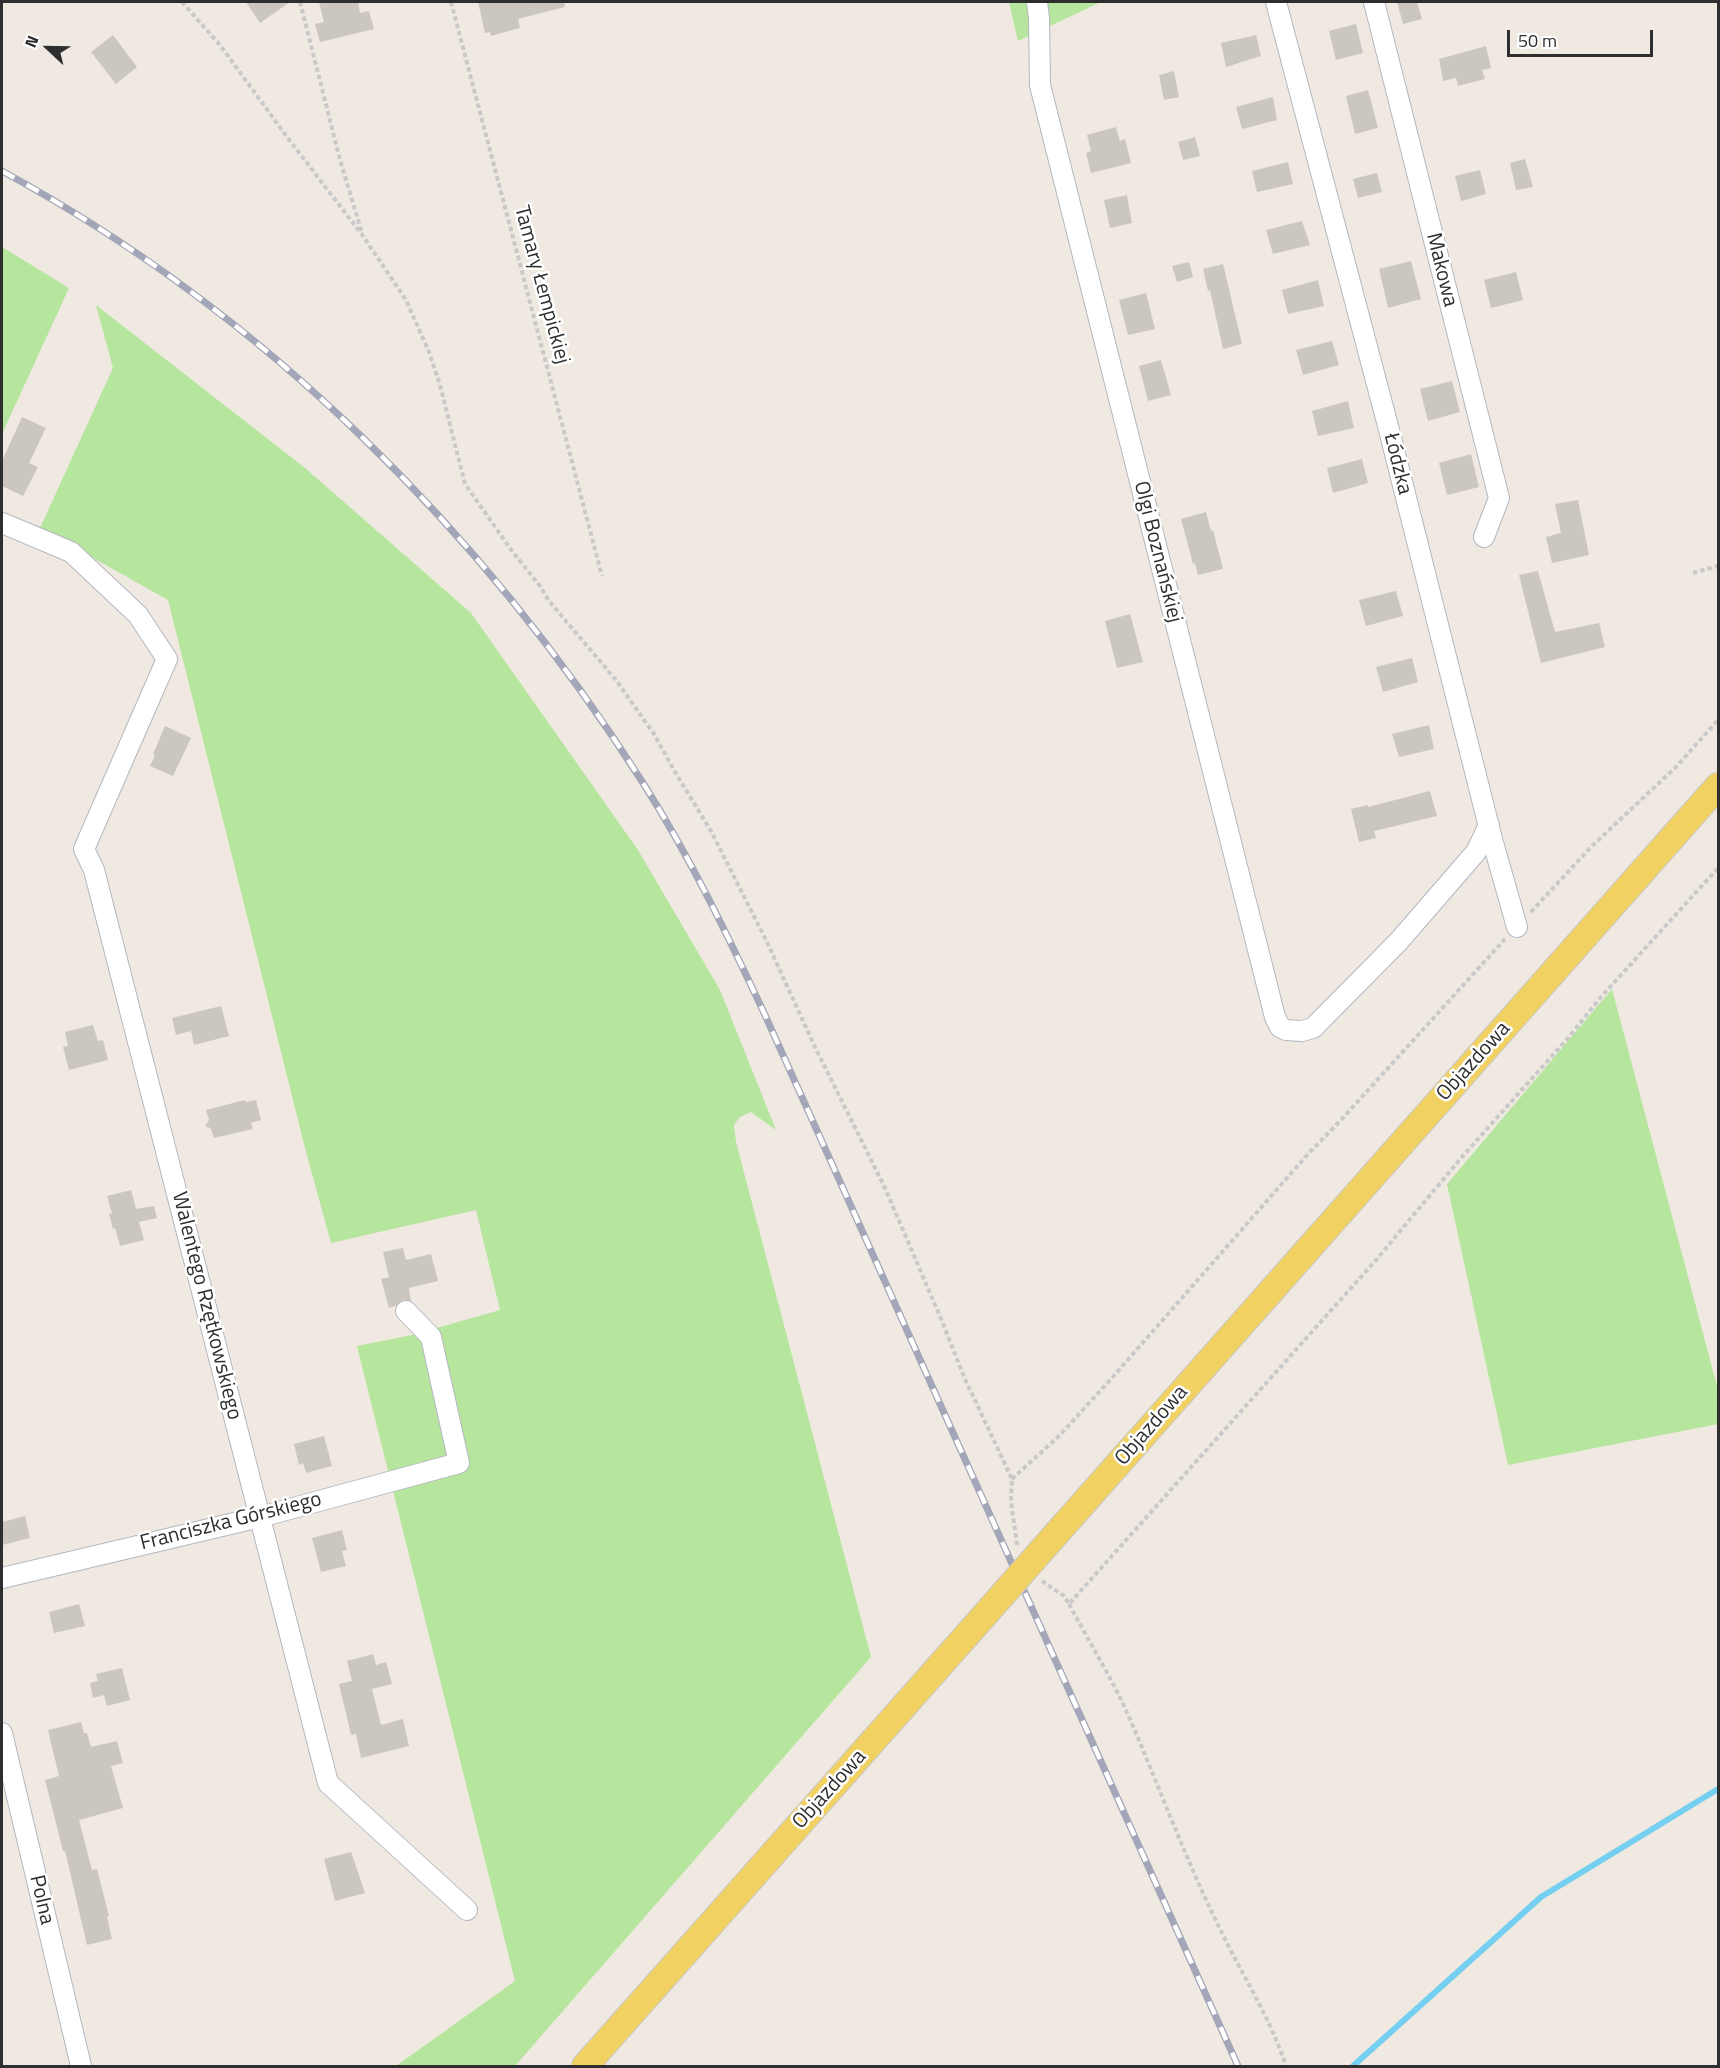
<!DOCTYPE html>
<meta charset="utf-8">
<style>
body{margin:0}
#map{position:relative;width:1720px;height:2068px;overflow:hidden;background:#efe9e1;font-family:"Titillium Web",sans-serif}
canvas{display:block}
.frame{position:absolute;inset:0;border:3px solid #2e2e2e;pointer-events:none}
.north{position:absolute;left:18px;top:18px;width:60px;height:60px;-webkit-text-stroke:4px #fff;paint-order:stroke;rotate:292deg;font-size:16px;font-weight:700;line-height:24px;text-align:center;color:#2e2e2e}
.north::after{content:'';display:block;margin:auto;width:21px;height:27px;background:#2e2e2e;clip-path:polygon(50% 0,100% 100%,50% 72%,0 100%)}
.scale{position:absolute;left:1507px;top:30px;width:146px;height:27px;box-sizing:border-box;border:3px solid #2e2e2e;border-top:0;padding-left:8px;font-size:18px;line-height:21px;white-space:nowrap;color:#2e2e2e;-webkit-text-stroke:4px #fff;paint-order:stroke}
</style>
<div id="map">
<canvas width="1720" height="2068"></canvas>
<div class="frame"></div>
<div class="north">N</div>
<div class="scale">50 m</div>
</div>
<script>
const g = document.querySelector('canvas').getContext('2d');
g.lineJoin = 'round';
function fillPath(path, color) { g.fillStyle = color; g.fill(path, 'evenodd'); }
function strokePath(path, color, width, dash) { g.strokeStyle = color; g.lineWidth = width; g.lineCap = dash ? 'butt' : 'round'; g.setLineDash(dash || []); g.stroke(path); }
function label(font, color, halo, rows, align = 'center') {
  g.font = font + ' "Titillium Web",sans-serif'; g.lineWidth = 5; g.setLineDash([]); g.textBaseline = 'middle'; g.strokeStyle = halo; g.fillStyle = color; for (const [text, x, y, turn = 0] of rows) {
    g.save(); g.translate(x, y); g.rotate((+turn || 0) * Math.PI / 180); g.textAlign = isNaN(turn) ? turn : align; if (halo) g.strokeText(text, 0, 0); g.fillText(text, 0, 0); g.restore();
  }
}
fillPath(new Path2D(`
 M 1009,2 L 1101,2 L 1018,41 Z
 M 2,247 L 69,288 L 2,434 Z
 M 96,305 L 305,468 L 471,613 L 638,850 L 720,990 L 776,1130 L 751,1112 L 740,1117 L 734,1125 L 736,1142 L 871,1657 L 515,2066 L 396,2066 L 515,1981 L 357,1346 L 412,1335 L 500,1310 L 476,1210 L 331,1243 L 305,1148 L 168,600 L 40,528 L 113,368 Z
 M 1612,989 L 1718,1390 L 1718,1424 L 1508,1465 L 1447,1184 Z`), '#b6e59e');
strokePath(new Path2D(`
 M 1353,2066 L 1541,1897 L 1718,1789`), '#75cff0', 6);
fillPath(new Path2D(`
 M 246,2 L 290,2 L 260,23 Z
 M 319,2 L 358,2 L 360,13 L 369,11 L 374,29 L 320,42 L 315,24 L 324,22 Z
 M 478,2 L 564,2 L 565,7 L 518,19 L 520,28 L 491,36 L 490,32 L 485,33 Z
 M 1397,2 L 1417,2 L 1422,19 L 1403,24 Z
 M 1356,24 L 1363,53 L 1336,60 L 1329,31 Z
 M 113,35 L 137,67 L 116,84 L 91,52 Z
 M 1256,35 L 1261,56 L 1226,67 L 1221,43 Z
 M 1486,46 L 1491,68 L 1482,70 L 1485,79 L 1458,86 L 1456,78 L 1443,81 L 1439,59 Z
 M 1174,71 L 1179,97 L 1164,100 L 1159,75 Z
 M 1368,90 L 1378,128 L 1355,134 L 1346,96 Z
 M 1273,97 L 1277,120 L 1242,129 L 1236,107 Z
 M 1116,127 L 1120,141 L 1125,139 L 1131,163 L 1091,173 L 1086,153 L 1091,151 L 1087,135 Z
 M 1195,137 L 1200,156 L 1183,160 L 1178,142 Z
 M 1525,159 L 1533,187 L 1516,190 L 1510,163 Z
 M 1288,162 L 1293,184 L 1257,192 L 1252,171 Z
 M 1480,170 L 1486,194 L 1461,201 L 1455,176 Z
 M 1377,173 L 1382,192 L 1358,198 L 1353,179 Z
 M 1127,195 L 1132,223 L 1110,228 L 1104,200 Z
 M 1302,221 L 1310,245 L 1273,254 L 1266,230 Z
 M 1411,261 L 1421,299 L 1388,308 L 1379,269 Z
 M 1189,262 L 1193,277 L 1177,282 L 1172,266 Z
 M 1223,264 L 1242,344 L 1223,349 L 1210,290 L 1208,291 L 1203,269 Z
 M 1516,272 L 1523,300 L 1491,308 L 1484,280 Z
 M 1318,280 L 1324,306 L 1288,314 L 1282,290 Z
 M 1146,293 L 1155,329 L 1128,335 L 1119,300 Z
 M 1332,341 L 1339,365 L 1303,375 L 1296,350 Z
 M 1161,360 L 1171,395 L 1148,401 L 1139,366 Z
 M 1452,381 L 1460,412 L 1428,421 L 1420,389 Z
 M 1348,401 L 1354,428 L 1318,436 L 1312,411 Z
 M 22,417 L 46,428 L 29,463 L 38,467 L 23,496 L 2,486 L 2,461 Z
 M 1471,454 L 1479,487 L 1447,495 L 1439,463 Z
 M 1362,459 L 1368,483 L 1333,493 L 1327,468 Z
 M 1578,500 L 1589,555 L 1552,563 L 1546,537 L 1561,533 L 1555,504 Z
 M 1206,512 L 1211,531 L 1213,530 L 1223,569 L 1198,575 L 1195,563 L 1193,564 L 1181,519 Z
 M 1538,571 L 1555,632 L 1599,623 L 1605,647 L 1541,663 L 1519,575 Z
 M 1396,591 L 1403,616 L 1366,626 L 1359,600 Z
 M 1130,614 L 1143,662 L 1117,668 L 1105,621 Z
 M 1412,658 L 1418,682 L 1383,692 L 1376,667 Z
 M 1429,725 L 1434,749 L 1399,757 L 1392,734 Z
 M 165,726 L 191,738 L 173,776 L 150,766 L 155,755 L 153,754 Z
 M 1430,791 L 1437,816 L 1374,831 L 1376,838 L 1359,842 L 1351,809 L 1368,805 L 1368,807 Z
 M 221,1006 L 229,1036 L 194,1045 L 191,1031 L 176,1035 L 172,1018 Z
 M 93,1025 L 98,1041 L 103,1040 L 108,1060 L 69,1070 L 63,1047 L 68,1046 L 65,1032 Z
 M 245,1100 L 246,1102 L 256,1100 L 261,1120 L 251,1123 L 253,1129 L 214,1138 L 211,1129 L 205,1126 L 209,1120 L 206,1110 Z
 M 131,1190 L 136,1209 L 154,1206 L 157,1218 L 139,1222 L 144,1240 L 120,1246 L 115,1228 L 113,1229 L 109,1214 L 112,1213 L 107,1196 Z
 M 403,1248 L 406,1260 L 431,1254 L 438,1281 L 409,1288 L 411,1301 L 403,1300 L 395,1306 L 389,1308 L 381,1279 L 389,1277 L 383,1252 Z
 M 324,1436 L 332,1466 L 306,1473 L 303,1463 L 299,1465 L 294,1444 Z
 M 25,1516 L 30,1538 L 2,1545 L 2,1522 Z
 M 342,1530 L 347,1550 L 342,1551 L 346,1566 L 321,1572 L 312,1538 Z
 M 79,1604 L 85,1626 L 54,1633 L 49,1612 Z
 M 373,1654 L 376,1665 L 386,1662 L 392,1684 L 372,1689 L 381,1725 L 403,1719 L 409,1746 L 361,1758 L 356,1734 L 351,1735 L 339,1684 L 352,1681 L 347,1661 Z
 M 122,1668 L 130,1700 L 107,1706 L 104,1695 L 93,1698 L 90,1683 L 98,1681 L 96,1674 Z
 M 81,1722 L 84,1733 L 87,1733 L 91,1747 L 117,1741 L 123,1763 L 111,1766 L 123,1808 L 79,1820 L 92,1870 L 97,1869 L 109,1916 L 107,1917 L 112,1939 L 87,1945 L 65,1851 L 63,1851 L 45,1780 L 59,1776 L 48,1730 Z
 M 351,1852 L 365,1893 L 335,1901 L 324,1859 Z`), '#cbc7bf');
const minor = new Path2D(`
 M 1037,2 L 1039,18 L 1040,85 L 1275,1017 L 1280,1027 L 1286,1030 L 1302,1031 L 1313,1028 L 1399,941 L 1476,852 L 1489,825
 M 1276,2 L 1388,426 L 1492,839 L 1517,927
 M 1374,2 L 1499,498 L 1484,537
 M 2,523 L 71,552 L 138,615 L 167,659 L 84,849 L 94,870 L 328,1783 L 467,1910
 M 2,1578 L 260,1517 L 459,1463 L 431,1337 L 406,1311
 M 2,1733 L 81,2066`);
const major = new Path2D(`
 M 1065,1524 L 1718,786
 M 585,2066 L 967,1635`);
strokePath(minor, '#b4b7c1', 22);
strokePath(major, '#c9c9c9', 28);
strokePath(new Path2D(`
 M 182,2 L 220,45 L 287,137 L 363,236 L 406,300 L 429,352 L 440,385 L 465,484 L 512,551 L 540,586 L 549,601 L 616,680 L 654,734 L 675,772 L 711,831 L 766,940 L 815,1047 L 885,1188 L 939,1314 L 965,1379 L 1012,1479 L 1011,1501 L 1017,1545
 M 300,2 L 340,160 L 362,233
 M 451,2 L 602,576
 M 1693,573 L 1718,566
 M 1531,912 L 1591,847 L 1675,768 L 1718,720
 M 1012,1479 L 1059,1436 L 1111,1379 L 1308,1154 L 1341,1120 L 1505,939
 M 1042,1581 L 1064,1596 L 1069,1604 L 1376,1260 L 1462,1157 L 1568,1038 L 1601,997 L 1718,868
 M 1069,1604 C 1089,1642 1112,1678 1129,1717 C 1159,1786 1185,1858 1219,1927 C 1241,1973 1270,2017 1286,2066`), '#c9c9c9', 4, [4.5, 3]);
strokePath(minor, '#fff', 20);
strokePath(major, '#f2d163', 26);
const rail = new Path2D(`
 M 2,171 C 265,314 483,531 643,783 C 690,857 728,936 765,1015 L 1238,2066`);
strokePath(rail, '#a3a6b8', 7);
strokePath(rail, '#fff', 4.5, [14]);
const majorBridge = new Path2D(`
 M 967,1635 L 1065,1524`);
strokePath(majorBridge, '#c9c9c9', 28, []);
strokePath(majorBridge, '#f2d163', 26);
label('21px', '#2e2e2e', '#fff', [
 ["Makowa",1441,270,76],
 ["Tamary Łempickiej",541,285,75],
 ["Łódzka",1397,464,76],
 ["Olgi Boznańskiej",1157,552,76],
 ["Objazdowa",1474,1062,-48],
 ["Walentego Rzętkowskiego",206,1306,76],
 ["Objazdowa",1152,1426,-49],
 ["Franciszka Górskiego",231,1522,-14],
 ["Objazdowa",830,1790,-48],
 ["Polna",41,1900,77]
]);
</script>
